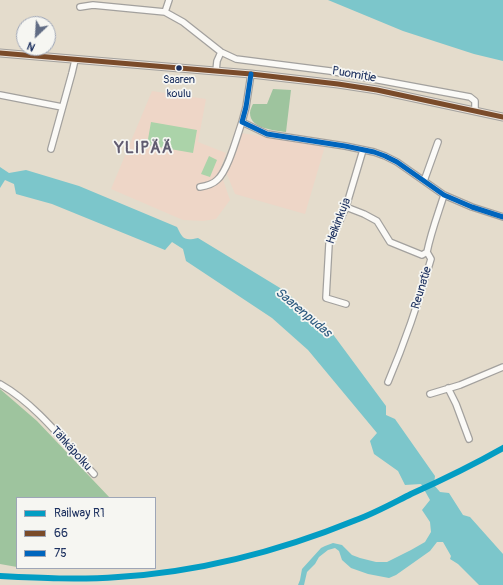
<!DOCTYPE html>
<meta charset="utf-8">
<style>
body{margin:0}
#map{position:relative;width:503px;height:585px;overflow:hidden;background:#e4dccc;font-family:Pangolin,sans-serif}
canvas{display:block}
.legend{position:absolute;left:16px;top:497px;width:140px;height:72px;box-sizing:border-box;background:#f6f6f2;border:1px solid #9ea6b7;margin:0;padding:5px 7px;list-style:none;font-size:12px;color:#1b2f5e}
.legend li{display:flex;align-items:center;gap:8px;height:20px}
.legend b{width:20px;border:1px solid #9ea6b7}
.north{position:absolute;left:16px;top:16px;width:40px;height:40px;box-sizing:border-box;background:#f6f6f2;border:1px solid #9ea6b7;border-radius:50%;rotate:205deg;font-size:11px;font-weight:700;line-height:16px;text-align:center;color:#1b2f5e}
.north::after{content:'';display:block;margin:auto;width:14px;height:18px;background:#616c84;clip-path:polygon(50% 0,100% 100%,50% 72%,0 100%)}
</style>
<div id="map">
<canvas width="503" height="585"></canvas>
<ul class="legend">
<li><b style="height:5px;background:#039dc3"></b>Railway R1</li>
<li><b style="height:5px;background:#7a4b2a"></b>66</li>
<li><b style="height:5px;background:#0065bd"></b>75</li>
</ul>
<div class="north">N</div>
</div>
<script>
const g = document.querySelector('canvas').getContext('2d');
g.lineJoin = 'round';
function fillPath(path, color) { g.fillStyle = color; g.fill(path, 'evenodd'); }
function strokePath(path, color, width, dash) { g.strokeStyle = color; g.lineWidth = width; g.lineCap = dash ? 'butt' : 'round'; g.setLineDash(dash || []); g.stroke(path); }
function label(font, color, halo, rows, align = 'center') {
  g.font = font + ' Pangolin,sans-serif'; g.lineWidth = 3.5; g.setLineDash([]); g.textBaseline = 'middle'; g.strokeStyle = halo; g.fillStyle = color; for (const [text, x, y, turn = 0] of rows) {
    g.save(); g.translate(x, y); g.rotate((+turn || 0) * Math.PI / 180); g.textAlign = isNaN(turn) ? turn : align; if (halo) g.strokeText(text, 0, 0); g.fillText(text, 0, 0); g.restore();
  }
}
fillPath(new Path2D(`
 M 152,91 L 206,99 L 198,142 L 226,153 L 220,171 L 230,200 L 216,219 L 203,221 L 183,220 L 111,189 Z
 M 241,133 L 325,146 L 305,214 L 235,194 L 226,172 Z`), '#eed6c7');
fillPath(new Path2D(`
 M 151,122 L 197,130 L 193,153 L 147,145 Z
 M 209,156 L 217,160 L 210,177 L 201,174 Z`), '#abd3a9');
fillPath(new Path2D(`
 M 273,89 L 291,90 L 286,132 C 274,130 250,129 250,113 C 250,110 252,106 253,104 L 267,104 Z
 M 0,389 L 37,421 L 110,498 L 17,498 L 17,567 L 0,564 Z`), '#9ec49e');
fillPath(new Path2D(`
 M 328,0 L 503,0 L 503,61 L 474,54 L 403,31 Z
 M 0,167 L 9,173 L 26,170 L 79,186 L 177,227 C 183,239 184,241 198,238 L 285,291 L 332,333 L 386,406 L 386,415 L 395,419 L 435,476 L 434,485 L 440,492 L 449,493 L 463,515 L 470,517 L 503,554 L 503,585 L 479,585 L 458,564 L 450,559 L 451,556 L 443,542 L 437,542 L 430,551 L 396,575 L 389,578 L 368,574 L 351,568 L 342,560 L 339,551 L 335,548 L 328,550 L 319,557 L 315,564 L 307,572 L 304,585 L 298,585 L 300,580 L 302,569 L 321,548 L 325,546 L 333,543 L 342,545 L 352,555 L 360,558 L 376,562 L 387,562 L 411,550 L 425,542 L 431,532 L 430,522 L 422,510 L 430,500 L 421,484 L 405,485 L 398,471 L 374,454 L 370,441 L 377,433 L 308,350 L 272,318 L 186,261 L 183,249 L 172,242 L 165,250 L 52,204 L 16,194 L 14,184 L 5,180 L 0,188 Z`), '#7cc6cb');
const minor = new Path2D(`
 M 80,7 L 93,5 L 165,12 L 183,22 L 221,52 L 236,59 L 330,71 L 470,97 L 475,101 L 475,111
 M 165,12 L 169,0
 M 216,71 L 217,61 L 221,52
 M 251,74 L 246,107 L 242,122 L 267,134 L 345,146 L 374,152 L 385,156 L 397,162 L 444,195 L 472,207 L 503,217
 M 0,95 L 62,107
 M 51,149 L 72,73 L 75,60
 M 424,181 L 438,142
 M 200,187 C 206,186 213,184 217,180 C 228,171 237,136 242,122
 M 346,207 L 364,214 L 377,221 L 390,242 L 422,255 L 427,252
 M 346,304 L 326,298 L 329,244 L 346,207 L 363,150
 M 388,382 C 405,342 419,301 431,259 L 427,252 C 431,232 438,214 444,195
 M 0,384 C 37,405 65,443 94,474
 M 448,388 L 456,404 L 469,439
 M 430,394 L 460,385 L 503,367`);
const major = new Path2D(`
 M 0,53 L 251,74 L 338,84 L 377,90 L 503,117`);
strokePath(minor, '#a3a19e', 8);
strokePath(major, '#a3a19e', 9);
strokePath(minor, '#fbfaf7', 5.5);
strokePath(major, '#ece4dc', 7);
strokePath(new Path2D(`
 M 0,53 L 251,74 L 338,84 L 377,90 L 503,117`), '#7a4b2a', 5);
strokePath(new Path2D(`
 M 251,74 L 246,107 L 242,122 L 267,134 L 345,146 L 374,152 L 385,156 L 397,162 L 444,195 L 472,207 L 503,217`), '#0065bd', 5);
strokePath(new Path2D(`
 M 0,576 C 39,578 79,580 118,577 C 200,572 280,551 356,520 C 375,513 393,503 411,494 C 442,480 473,465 503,448`), '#039dc3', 6);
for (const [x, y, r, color] of [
 [179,68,3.5,"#1b2f5e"]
]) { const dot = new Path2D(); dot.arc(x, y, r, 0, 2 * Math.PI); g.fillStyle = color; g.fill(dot); strokePath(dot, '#f6f6f2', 1.5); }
label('11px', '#1b2f5e', '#f6f6f2', [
 ["Saaren",179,80],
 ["koulu",179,94]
]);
label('12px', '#1b2f5e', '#f6f6f2', [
 ["Puomitie",354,75,10],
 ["Heikinkuja",339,221,-69],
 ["Reunatie",422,288,-73],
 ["Tähkäpolku",71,449,48]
]);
label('italic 13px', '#2b597f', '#f6f6f2', [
 ["Saarenpudas",303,313,40]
]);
g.letterSpacing = '1px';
label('bold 16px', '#605b70', '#f6f6f2', [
 ["YLIPÄÄ",144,149]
]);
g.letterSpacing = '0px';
</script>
